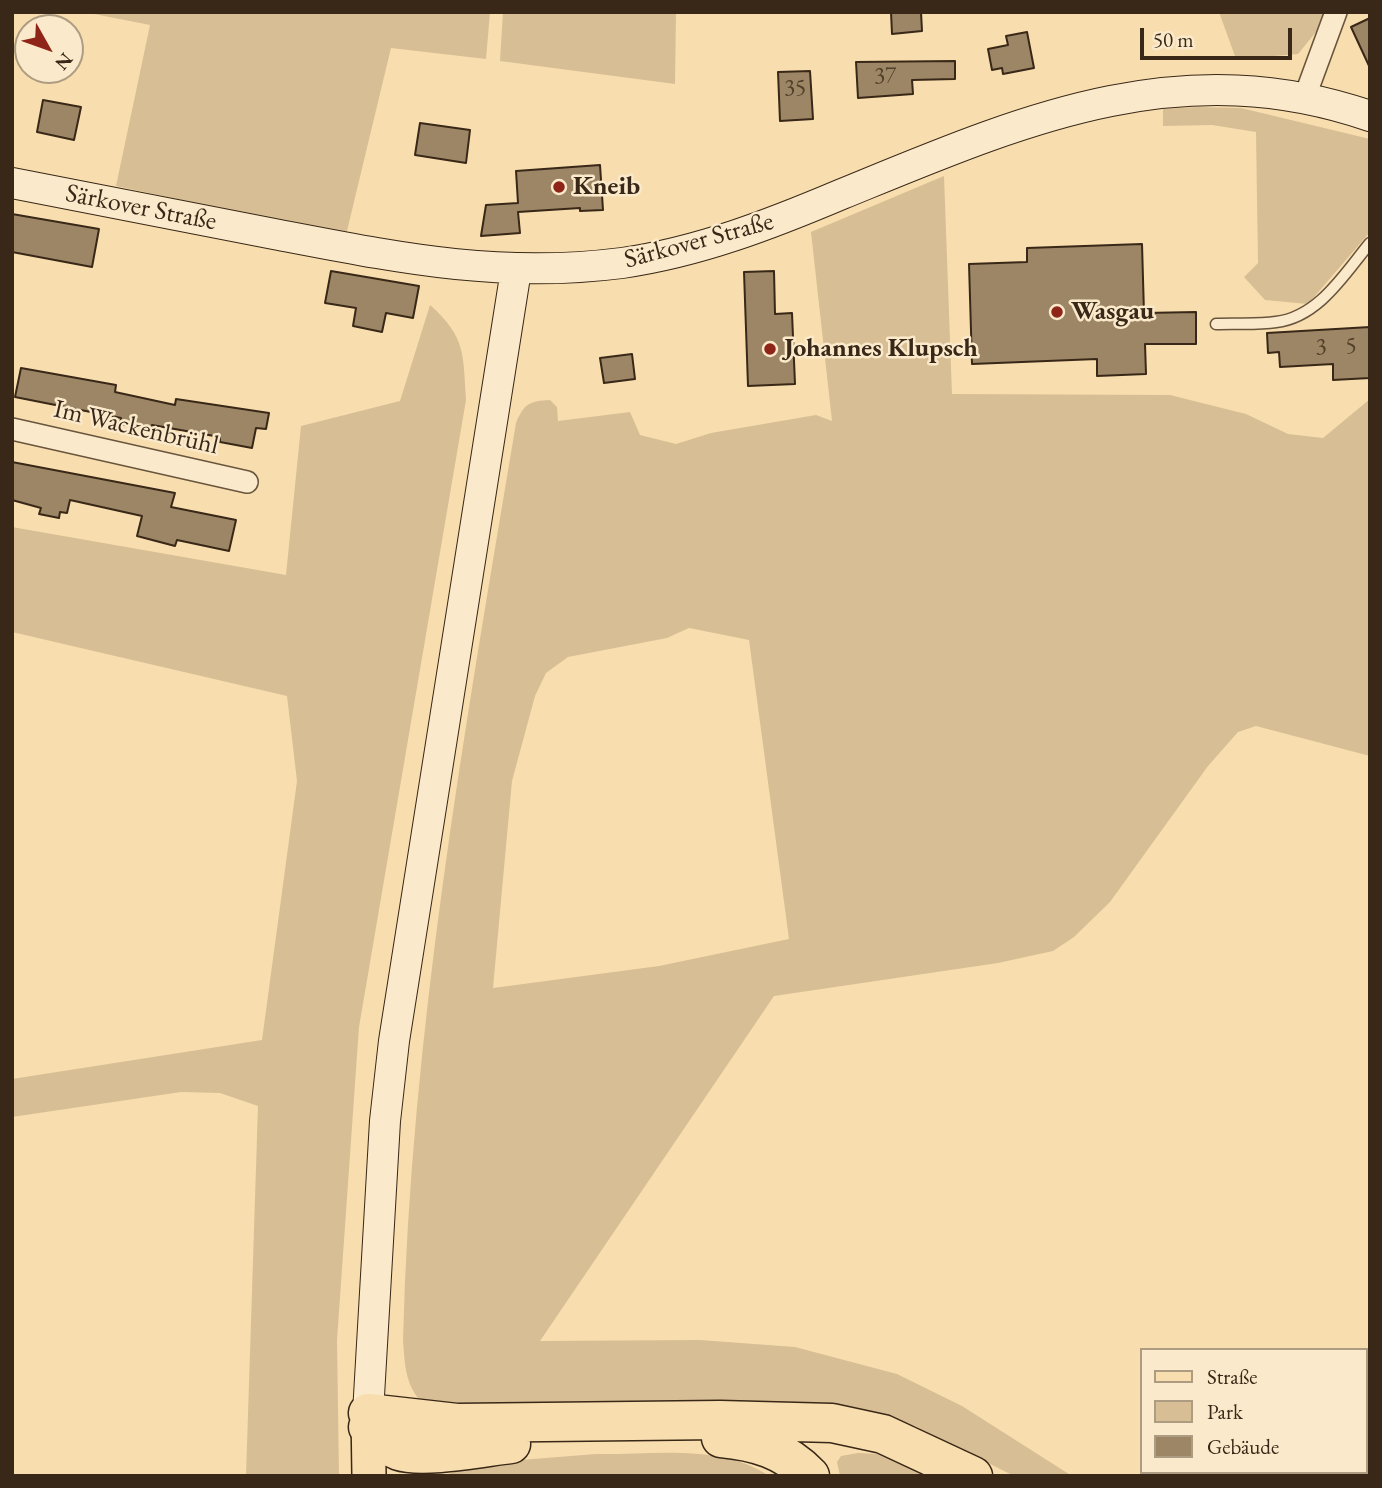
<!DOCTYPE html>
<meta charset="utf-8">
<style>
body{margin:0}
#map{position:relative;width:1382px;height:1488px;overflow:hidden;background:#f8ddae;font-family:"EB Garamond",serif}
canvas{display:block}
.frame{position:absolute;inset:0;border:14px solid #392817;pointer-events:none}
.legend{position:absolute;left:1140px;top:1348px;width:228px;height:126px;box-sizing:border-box;background:#fae9ca;border:2px solid #ad9c82;margin:0;padding:9px 12px;list-style:none;font-size:21px;color:#392817}
.legend li{display:flex;align-items:center;gap:14px;height:35px}
.legend b{width:35px;border:2px solid #ad9c82}
.north{position:absolute;left:14px;top:14px;width:70px;height:70px;box-sizing:border-box;background:#fae9ca;border:2px solid #ad9c82;border-radius:50%;rotate:130deg;font-size:19px;font-weight:700;line-height:28px;text-align:center;color:#392817}
.north::after{content:'';display:block;margin:auto;width:24px;height:32px;background:#8f2418;clip-path:polygon(50% 0,100% 100%,50% 72%,0 100%)}
.scale{position:absolute;left:1140px;top:28px;width:152px;height:32px;box-sizing:border-box;border:4px solid #392817;border-top:0;padding-left:9px;font-size:21px;line-height:24px;white-space:nowrap;color:#392817;-webkit-text-stroke:5px #fae9ca;paint-order:stroke}
</style>
<div id="map">
<canvas width="1382" height="1488"></canvas>
<div class="frame"></div>
<ul class="legend">
<li><b style="height:9px;background:#f8ddae"></b>Straße</li>
<li><b style="height:19px;background:#d8be94"></b>Park</li>
<li><b style="height:19px;background:#9c8666"></b>Gebäude</li>
</ul>
<div class="north">N</div>
<div class="scale">50 m</div>
</div>
<script>
const g = document.querySelector('canvas').getContext('2d');
g.lineJoin = 'round';
function fillPath(path, color) { g.fillStyle = color; g.fill(path, 'evenodd'); }
function strokePath(path, color, width, dash) { g.strokeStyle = color; g.lineWidth = width; g.lineCap = dash ? 'butt' : 'round'; g.setLineDash(dash || []); g.stroke(path); }
function label(font, color, halo, rows, align = 'center') {
  g.font = font + ' "EB Garamond",serif'; g.lineWidth = 5; g.setLineDash([]); g.textBaseline = 'middle'; g.strokeStyle = halo; g.fillStyle = color; for (const [text, x, y, turn = 0] of rows) {
    g.save(); g.translate(x, y); g.rotate((+turn || 0) * Math.PI / 180); g.textAlign = isNaN(turn) ? turn : align; if (halo) g.strokeText(text, 0, 0); g.fillText(text, 0, 0); g.restore();
  }
}
fillPath(new Path2D(`
 M 84,12 L 490,12 L 486,59 L 391,48 L 346,235 L 116,186 L 150,25 Z
 M 503,12 L 676,12 L 675,84 L 500,61 Z
 M 1219,12 L 1326,12 L 1320,27 L 1298,54 L 1236,59 Z
 M 1198,107 L 1241,108 L 1370,139 L 1370,232 L 1308,304 L 1265,300 L 1244,277 L 1258,263 L 1256,132 L 1212,125 L 1163,126 L 1163,109 Z
 M 944,176 L 952,394 L 1170,395 L 1246,414 L 1288,434 L 1323,438 L 1370,399 L 1370,756 L 1256,726 L 1238,732 L 1208,766 L 1110,902 L 1074,937 L 1053,951 L 998,963 L 774,996 L 540,1341 L 700,1340 L 795,1347 L 897,1374 L 962,1406 L 1072,1476 L 1014,1476 L 915,1426 L 859,1409 L 807,1405 L 541,1407 L 422,1403 C 405,1384 405,1365 403,1341 C 411,1031 465,728 516,423 C 524,404 529,401 550,400 L 557,407 L 558,421 L 630,412 L 640,435 L 676,444 L 711,433 L 816,415 L 832,421 L 811,232 ZM 689,628 L 749,640 L 789,939 L 659,966 L 493,988 L 512,781 L 535,696 L 546,673 L 568,657 L 667,638 Z
 M 430,305 C 466,337 463,354 466,400 L 359,1027 L 337,1340 L 339,1476 L 246,1476 L 258,1106 L 220,1093 L 181,1092 L 12,1117 L 12,1079 L 262,1040 L 297,781 L 287,696 L 12,632 L 12,527 L 286,575 L 301,426 L 400,401 Z
 M 858,1453 L 880,1454 L 933,1476 L 840,1476 L 837,1462 L 841,1456 Z
 M 596,1454 C 651,1455 722,1443 769,1476 L 442,1476 L 483,1463 Z`), '#d8be94');
const building = new Path2D(`
 M 891,12 L 921,12 L 922,31 L 892,34 Z
 M 1370,18 L 1370,68 L 1351,27 Z
 M 1027,32 L 1034,68 L 1003,74 L 1002,68 L 992,70 L 988,49 L 1008,45 L 1006,36 Z
 M 955,61 L 955,79 L 912,80 L 913,94 L 858,98 L 856,62 Z
 M 810,71 L 813,119 L 780,121 L 778,72 Z
 M 43,100 L 81,107 L 74,140 L 37,132 Z
 M 420,123 L 470,130 L 466,163 L 415,155 Z
 M 600,165 L 603,210 L 580,211 L 580,208 L 518,212 L 520,233 L 481,236 L 486,205 L 518,203 L 516,171 Z
 M 12,214 L 99,229 L 92,267 L 12,252 Z
 M 1142,244 L 1144,313 L 1196,312 L 1196,344 L 1145,344 L 1146,374 L 1097,376 L 1097,359 L 972,364 L 969,264 L 1027,262 L 1027,248 Z
 M 331,271 L 419,286 L 413,318 L 386,313 L 382,332 L 353,326 L 356,308 L 325,303 Z
 M 774,271 L 775,314 L 792,313 L 795,384 L 748,386 L 744,272 Z
 M 1370,327 L 1370,378 L 1333,380 L 1333,364 L 1280,367 L 1279,352 L 1268,353 L 1267,333 Z
 M 632,354 L 635,379 L 604,383 L 600,358 Z
 M 21,368 L 116,385 L 115,392 L 175,405 L 176,399 L 269,413 L 266,429 L 256,428 L 252,448 L 220,442 L 220,437 L 152,425 L 151,430 L 120,424 L 121,418 L 15,397 Z
 M 12,462 L 175,493 L 171,507 L 236,520 L 229,551 L 177,540 L 175,546 L 137,536 L 142,516 L 70,500 L 67,513 L 60,512 L 59,518 L 39,514 L 41,508 L 12,500 Z`);
fillPath(building, '#9c8666');
strokePath(building, '#392817', 2);
const lane = new Path2D(`
 M 1216,324 C 1236,323 1257,325 1276,322 C 1319,317 1345,273 1370,243`);
const street = new Path2D(`
 M 1304,99 L 1336,12
 M 12,429 L 247,482`);
const secondary = new Path2D(`
 M 12,183 C 100,200 187,217 274,234 C 395,257 497,279 622,263 C 699,252 771,224 842,194 C 1018,122 1178,50 1370,116
 M 368,1413 L 385,1121 L 394,1041 L 516,270`);
const primary = new Path2D(`
 M 368,1413 L 369,1476`);
const highway = new Path2D(`
 M 368,1413 L 457,1423 L 720,1420 L 832,1423 L 883,1434 L 973,1476
 M 368,1427 C 377,1436 387,1446 399,1451 C 423,1459 484,1447 511,1444
 M 721,1438 C 755,1441 786,1450 810,1476
 M 1366,1450 L 1370,1448
 M 1320,1476 L 1327,1472`);
strokePath(lane, '#69553d', 13);
strokePath(street, '#69553d', 24);
strokePath(secondary, '#392817', 32);
strokePath(primary, '#392817', 36);
strokePath(highway, '#392817', 41);
strokePath(lane, '#fae9ca', 10);
strokePath(street, '#fae9ca', 21);
strokePath(secondary, '#fae9ca', 30);
strokePath(primary, '#f8ddae', 33);
strokePath(highway, '#f8ddae', 38);
for (const [x, y, r, color] of [
 [559,187,7,"#8f2418"],
 [1057,312,7,"#8f2418"],
 [770,349,7,"#8f2418"]
]) { const dot = new Path2D(); dot.arc(x, y, r, 0, 2 * Math.PI); g.fillStyle = color; g.fill(dot); strokePath(dot, '#fae9ca', 2.5); }
label('23px', '#52402b', null, [
 ["37",885,77],
 ["35",795,89],
 ["5",1351,347],
 ["3",1321,348]
]);
label('bold 26px', '#392817', '#fae9ca', [
 ["Kneib",573,187],
 ["Wasgau",1071,312],
 ["Johannes Klupsch",784,349]
], 'left');
label('26px', '#392817', '#fae9ca', [
 ["Särkover Straße",141,208,11],
 ["Särkover Straße",699,241,-15],
 ["Im Wackenbrühl",136,428,13]
]);
</script>
